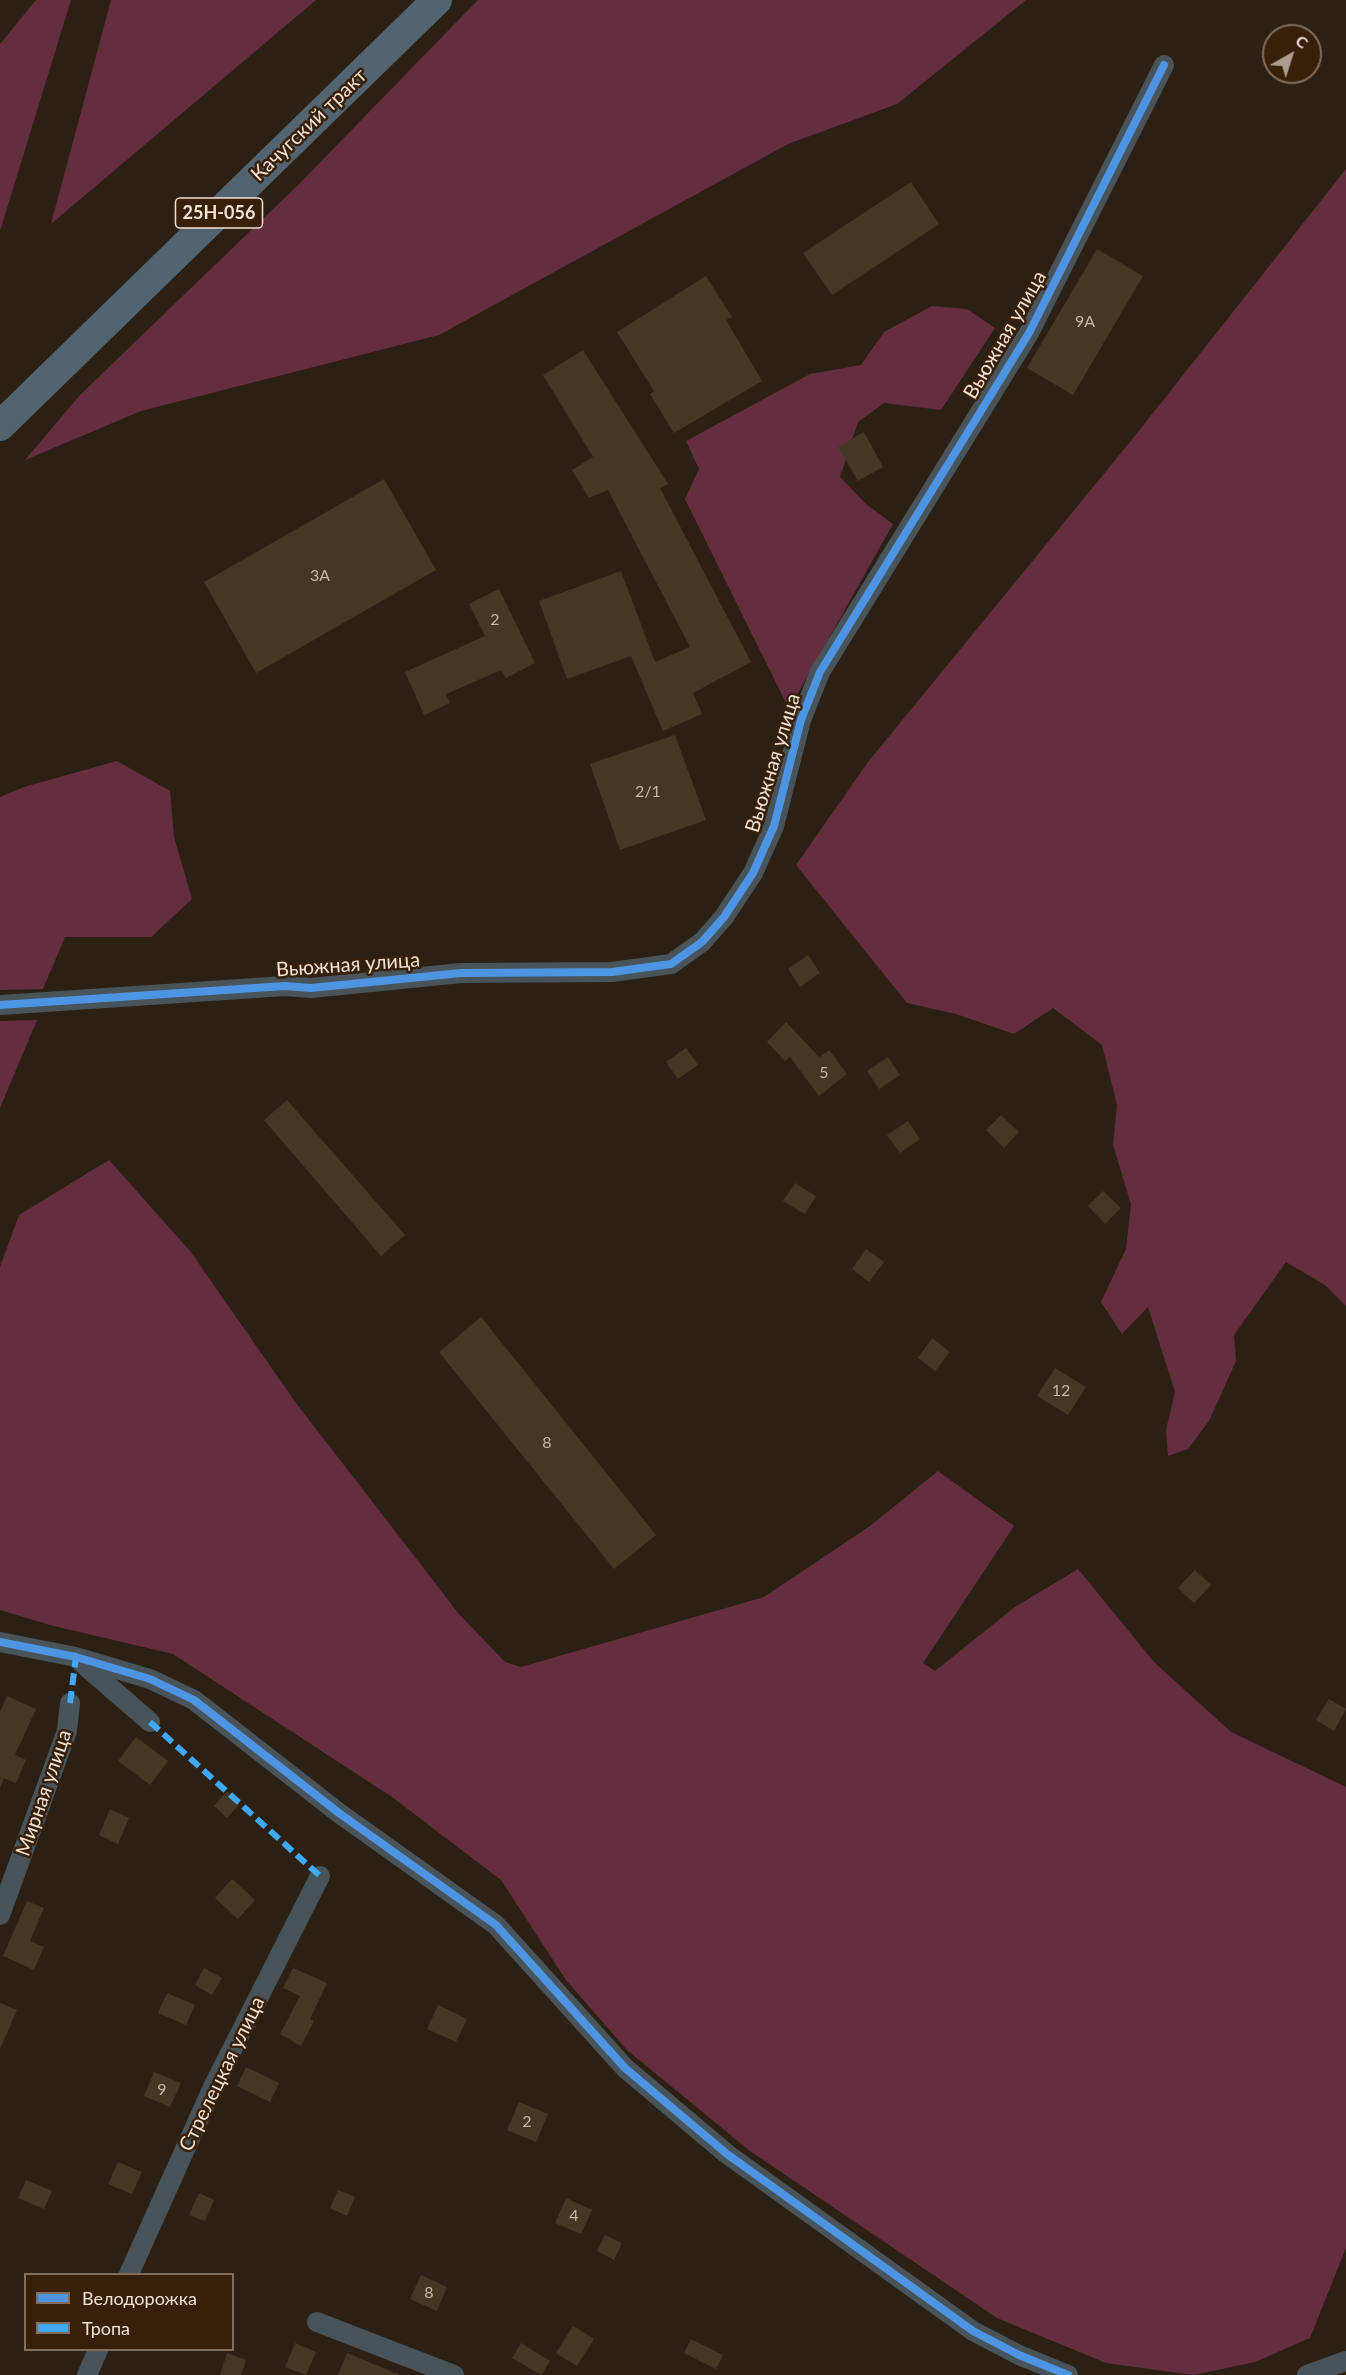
<!DOCTYPE html>
<meta charset="utf-8">
<style>
body{margin:0}
#map{position:relative;width:1346px;height:2375px;overflow:hidden;background:#2c2014;font-family:Lato,sans-serif}
canvas{display:block}
.legend{position:absolute;left:24px;top:2273px;width:210px;height:78px;box-sizing:border-box;background:#371f09;border:2px solid #826d5b;margin:0;padding:8px 10px;list-style:none;font-size:18px;color:#f2e1d5}
.legend li{display:flex;align-items:center;gap:12px;height:30px}
.legend b{width:30px;border:2px solid #826d5b}
.north{position:absolute;left:1262px;top:24px;width:60px;height:60px;box-sizing:border-box;background:#371f09;border:2px solid #826d5b;border-radius:50%;rotate:39deg;font-size:16px;font-weight:700;line-height:24px;text-align:center;color:#f2e1d5}
.north::after{content:'';display:block;margin:auto;width:21px;height:27px;background:#ad9d91;clip-path:polygon(50% 0,100% 100%,50% 72%,0 100%)}
</style>
<div id="map">
<canvas width="1346" height="2375"></canvas>
<ul class="legend">
<li><b style="height:8px;background:#4d94e3"></b>Велодорожка</li>
<li><b style="height:8px;background:#3fa9f5"></b>Тропа</li>
</ul>
<div class="north">С</div>
</div>
<script>
const g = document.querySelector('canvas').getContext('2d');
g.lineJoin = 'round';
function fillPath(path, color) { g.fillStyle = color; g.fill(path, 'evenodd'); }
function strokePath(path, color, width, dash) { g.strokeStyle = color; g.lineWidth = width; g.lineCap = dash ? 'butt' : 'round'; g.setLineDash(dash || []); g.stroke(path); }
function label(font, color, halo, rows, align = 'center') {
  g.font = font + ' Lato,sans-serif'; g.lineWidth = 5; g.setLineDash([]); g.textBaseline = 'middle'; g.strokeStyle = halo; g.fillStyle = color; for (const [text, x, y, turn = 0] of rows) {
    g.save(); g.translate(x, y); g.rotate((+turn || 0) * Math.PI / 180); g.textAlign = isNaN(turn) ? turn : align; if (halo) g.strokeText(text, 0, 0); g.fillText(text, 0, 0); g.restore();
  }
}
fillPath(new Path2D(`
 M 36,0 L 71,0 L 0,231 L 0,44 Z
 M 111,0 L 316,0 L 51,224 Z
 M 478,0 L 1026,0 L 897,104 L 788,144 L 439,335 L 141,411 L 25,460 L 80,395 L 298,185 Z
 M 1346,169 L 1346,1306 L 1325,1285 L 1286,1262 L 1234,1335 L 1236,1361 L 1209,1421 L 1188,1449 L 1168,1456 L 1166,1430 L 1175,1392 L 1148,1307 L 1122,1334 L 1101,1302 L 1126,1249 L 1131,1204 L 1113,1145 L 1117,1105 L 1102,1045 L 1053,1008 L 1014,1034 L 956,1014 L 907,1003 L 796,865 L 868,762 L 1134,437 Z
 M 932,306 L 967,309 L 995,328 L 941,410 L 884,403 L 858,422 L 840,477 L 867,505 L 893,524 L 789,709 L 685,499 L 699,469 L 686,441 L 810,374 L 861,365 L 884,332 Z
 M 117,761 L 170,791 L 174,837 L 192,899 L 151,937 L 65,937 L 43,989 L 0,990 L 0,797 L 24,787 Z
 M 37,1020 L 0,1108 L 0,1021 Z
 M 109,1160 L 190,1251 L 296,1403 L 459,1614 L 505,1662 L 521,1667 L 764,1597 L 870,1526 L 938,1471 L 1014,1526 L 923,1663 L 935,1671 L 1015,1607 L 1078,1569 L 1154,1662 L 1231,1732 L 1346,1787 L 1346,2248 L 1310,2338 L 1255,2362 L 1193,2375 L 1106,2363 L 997,2318 L 750,2151 L 627,2050 L 566,1980 L 501,1880 L 392,1797 L 173,1654 L 50,1625 L 0,1610 L 0,1267 L 19,1215 Z`), '#652e40');
fillPath(new Path2D(`
 M 911,182 L 939,224 L 832,295 L 803,253 Z
 M 1097,249 L 1143,276 L 1073,395 L 1027,368 Z
 M 706,276 L 732,317 L 726,320 L 762,381 L 674,433 L 650,394 L 654,391 L 617,332 Z
 M 583,350 L 668,484 L 660,488 L 751,662 L 693,693 L 702,714 L 663,731 L 631,656 L 567,679 L 539,601 L 621,571 L 655,662 L 690,647 L 608,490 L 589,498 L 572,470 L 593,457 L 543,375 Z
 M 864,432 L 883,467 L 858,481 L 838,447 Z
 M 384,479 L 436,570 L 256,673 L 204,582 Z
 M 499,589 L 535,663 L 506,678 L 501,670 L 446,694 L 450,703 L 424,715 L 405,672 L 485,636 L 469,604 Z
 M 675,735 L 706,820 L 620,850 L 590,764 Z
 M 808,955 L 820,973 L 800,987 L 788,969 Z
 M 786,1022 L 819,1057 L 829,1050 L 847,1074 L 819,1096 L 790,1057 L 785,1061 L 767,1042 Z
 M 686,1048 L 698,1065 L 678,1079 L 666,1062 Z
 M 888,1057 L 900,1075 L 879,1089 L 867,1071 Z
 M 287,1100 L 405,1235 L 381,1256 L 264,1120 Z
 M 1001,1115 L 1019,1132 L 1004,1148 L 986,1130 Z
 M 908,1121 L 920,1139 L 900,1153 L 887,1135 Z
 M 795,1183 L 816,1196 L 805,1214 L 783,1201 Z
 M 1103,1191 L 1121,1208 L 1105,1224 L 1088,1206 Z
 M 866,1249 L 884,1262 L 869,1282 L 852,1269 Z
 M 481,1317 L 656,1535 L 614,1569 L 439,1352 Z
 M 932,1338 L 950,1352 L 935,1371 L 918,1358 Z
 M 1055,1368 L 1086,1387 L 1068,1415 L 1037,1396 Z
 M 1195,1570 L 1211,1585 L 1194,1603 L 1178,1588 Z
 M 7,1696 L 36,1709 L 15,1755 L 26,1760 L 16,1783 L 4,1778 L 0,1788 L 0,1712 Z
 M 1329,1699 L 1346,1709 L 1334,1731 L 1316,1720 Z
 M 136,1737 L 168,1761 L 150,1785 L 118,1761 Z
 M 227,1791 L 240,1803 L 227,1818 L 214,1806 Z
 M 110,1809 L 129,1818 L 118,1844 L 99,1835 Z
 M 232,1879 L 255,1900 L 238,1919 L 215,1898 Z
 M 27,1901 L 44,1908 L 30,1941 L 44,1947 L 34,1970 L 3,1956 Z
 M 204,1968 L 222,1978 L 212,1995 L 195,1985 Z
 M 293,1968 L 327,1983 L 310,2019 L 314,2021 L 301,2046 L 280,2034 L 300,1996 L 283,1988 Z
 M 167,1993 L 195,2005 L 186,2025 L 158,2013 Z
 M 0,2003 L 17,2010 L 0,2049 Z
 M 438,2005 L 467,2019 L 456,2042 L 427,2029 Z
 M 246,2067 L 279,2083 L 270,2102 L 237,2086 Z
 M 154,2072 L 181,2083 L 170,2107 L 144,2096 Z
 M 519,2102 L 548,2114 L 536,2142 L 507,2130 Z
 M 118,2162 L 142,2172 L 132,2194 L 108,2184 Z
 M 26,2180 L 52,2191 L 44,2209 L 18,2198 Z
 M 338,2190 L 355,2197 L 347,2216 L 330,2208 Z
 M 199,2193 L 214,2200 L 205,2221 L 189,2215 Z
 M 566,2198 L 592,2210 L 581,2234 L 555,2223 Z
 M 605,2235 L 622,2243 L 614,2260 L 597,2251 Z
 M 421,2275 L 447,2287 L 437,2311 L 410,2299 Z
 M 573,2326 L 594,2339 L 577,2366 L 556,2353 Z
 M 691,2339 L 723,2355 L 716,2369 L 684,2353 Z
 M 295,2343 L 316,2352 L 306,2375 L 285,2367 Z
 M 521,2343 L 550,2361 L 541,2375 L 512,2358 Z
 M 227,2353 L 246,2360 L 241,2375 L 220,2375 Z
 M 347,2353 L 400,2375 L 338,2375 Z`), '#443825');
strokePath(new Path2D(`
 M 0,1005 L 285,986 L 311,988 L 461,973 L 612,972 L 671,964 L 702,942 L 724,917 L 753,873 L 774,826 L 801,720 L 820,672 L 1029,333 L 1164,65
 M 0,1642 L 76,1657 L 150,1679 L 194,1700 L 339,1813 L 496,1925 L 625,2068 L 727,2154 L 973,2331 L 1019,2355 L 1068,2375
 M 82,1663 L 150,1722
 M 0,1915 L 67,1731 L 70,1703
 M 129,2274 L 213,2087 L 320,1876
 M 317,2322 L 454,2375
 M 87,2375 L 98,2350
 M 1307,2375 L 1346,2361`), '#48535a', 20);
strokePath(new Path2D(`
 M 0,426 L 437,0`), '#51646f', 30);
strokePath(new Path2D(`
 M 70,1703 L 76,1657
 M 150,1722 L 320,1876`), '#3fa9f5', 6, [12, 6]);
strokePath(new Path2D(`
 M 0,1005 L 285,986 L 311,988 L 461,973 L 612,972 L 671,964 L 702,942 L 724,917 L 753,873 L 774,826 L 801,720 L 820,672 L 1029,333 L 1164,65
 M 0,1642 L 76,1657 L 150,1679 L 194,1700 L 339,1813 L 496,1925 L 625,2068 L 727,2154 L 973,2331 L 1019,2355 L 1068,2375`), '#4d94e3', 8);
label('16px', '#c6b7a9', null, [
 ["9А",1085,322],
 ["3А",320,576],
 ["2",495,620],
 ["2/1",648,792],
 ["5",824,1073],
 ["12",1061,1391],
 ["8",547,1443],
 ["9",162,2090],
 ["2",527,2122],
 ["4",574,2216],
 ["8",429,2293]
]);
for (const [x, y, w] of [
 [219,213,87]
]) { const box = new Path2D(); box.roundRect(x - w / 2, y - 15, w, 30, 4.5); g.fillStyle = '#371f09'; g.fill(box); strokePath(box, '#f2e1d5', 1.5); }
label('bold 18px', '#f2e1d5', null, [
 ["25Н-056",219,213]
]);
label('20px', '#f2e1d5', '#371f09', [
 ["Качугский тракт",309,125,-44],
 ["Вьюжная улица",1005,335,-60],
 ["Вьюжная улица",773,763,-73],
 ["Вьюжная улица",348,965,-4],
 ["Мирная улица",44,1793,-71],
 ["Стрелецкая улица",222,2074,-64]
]);
</script>
